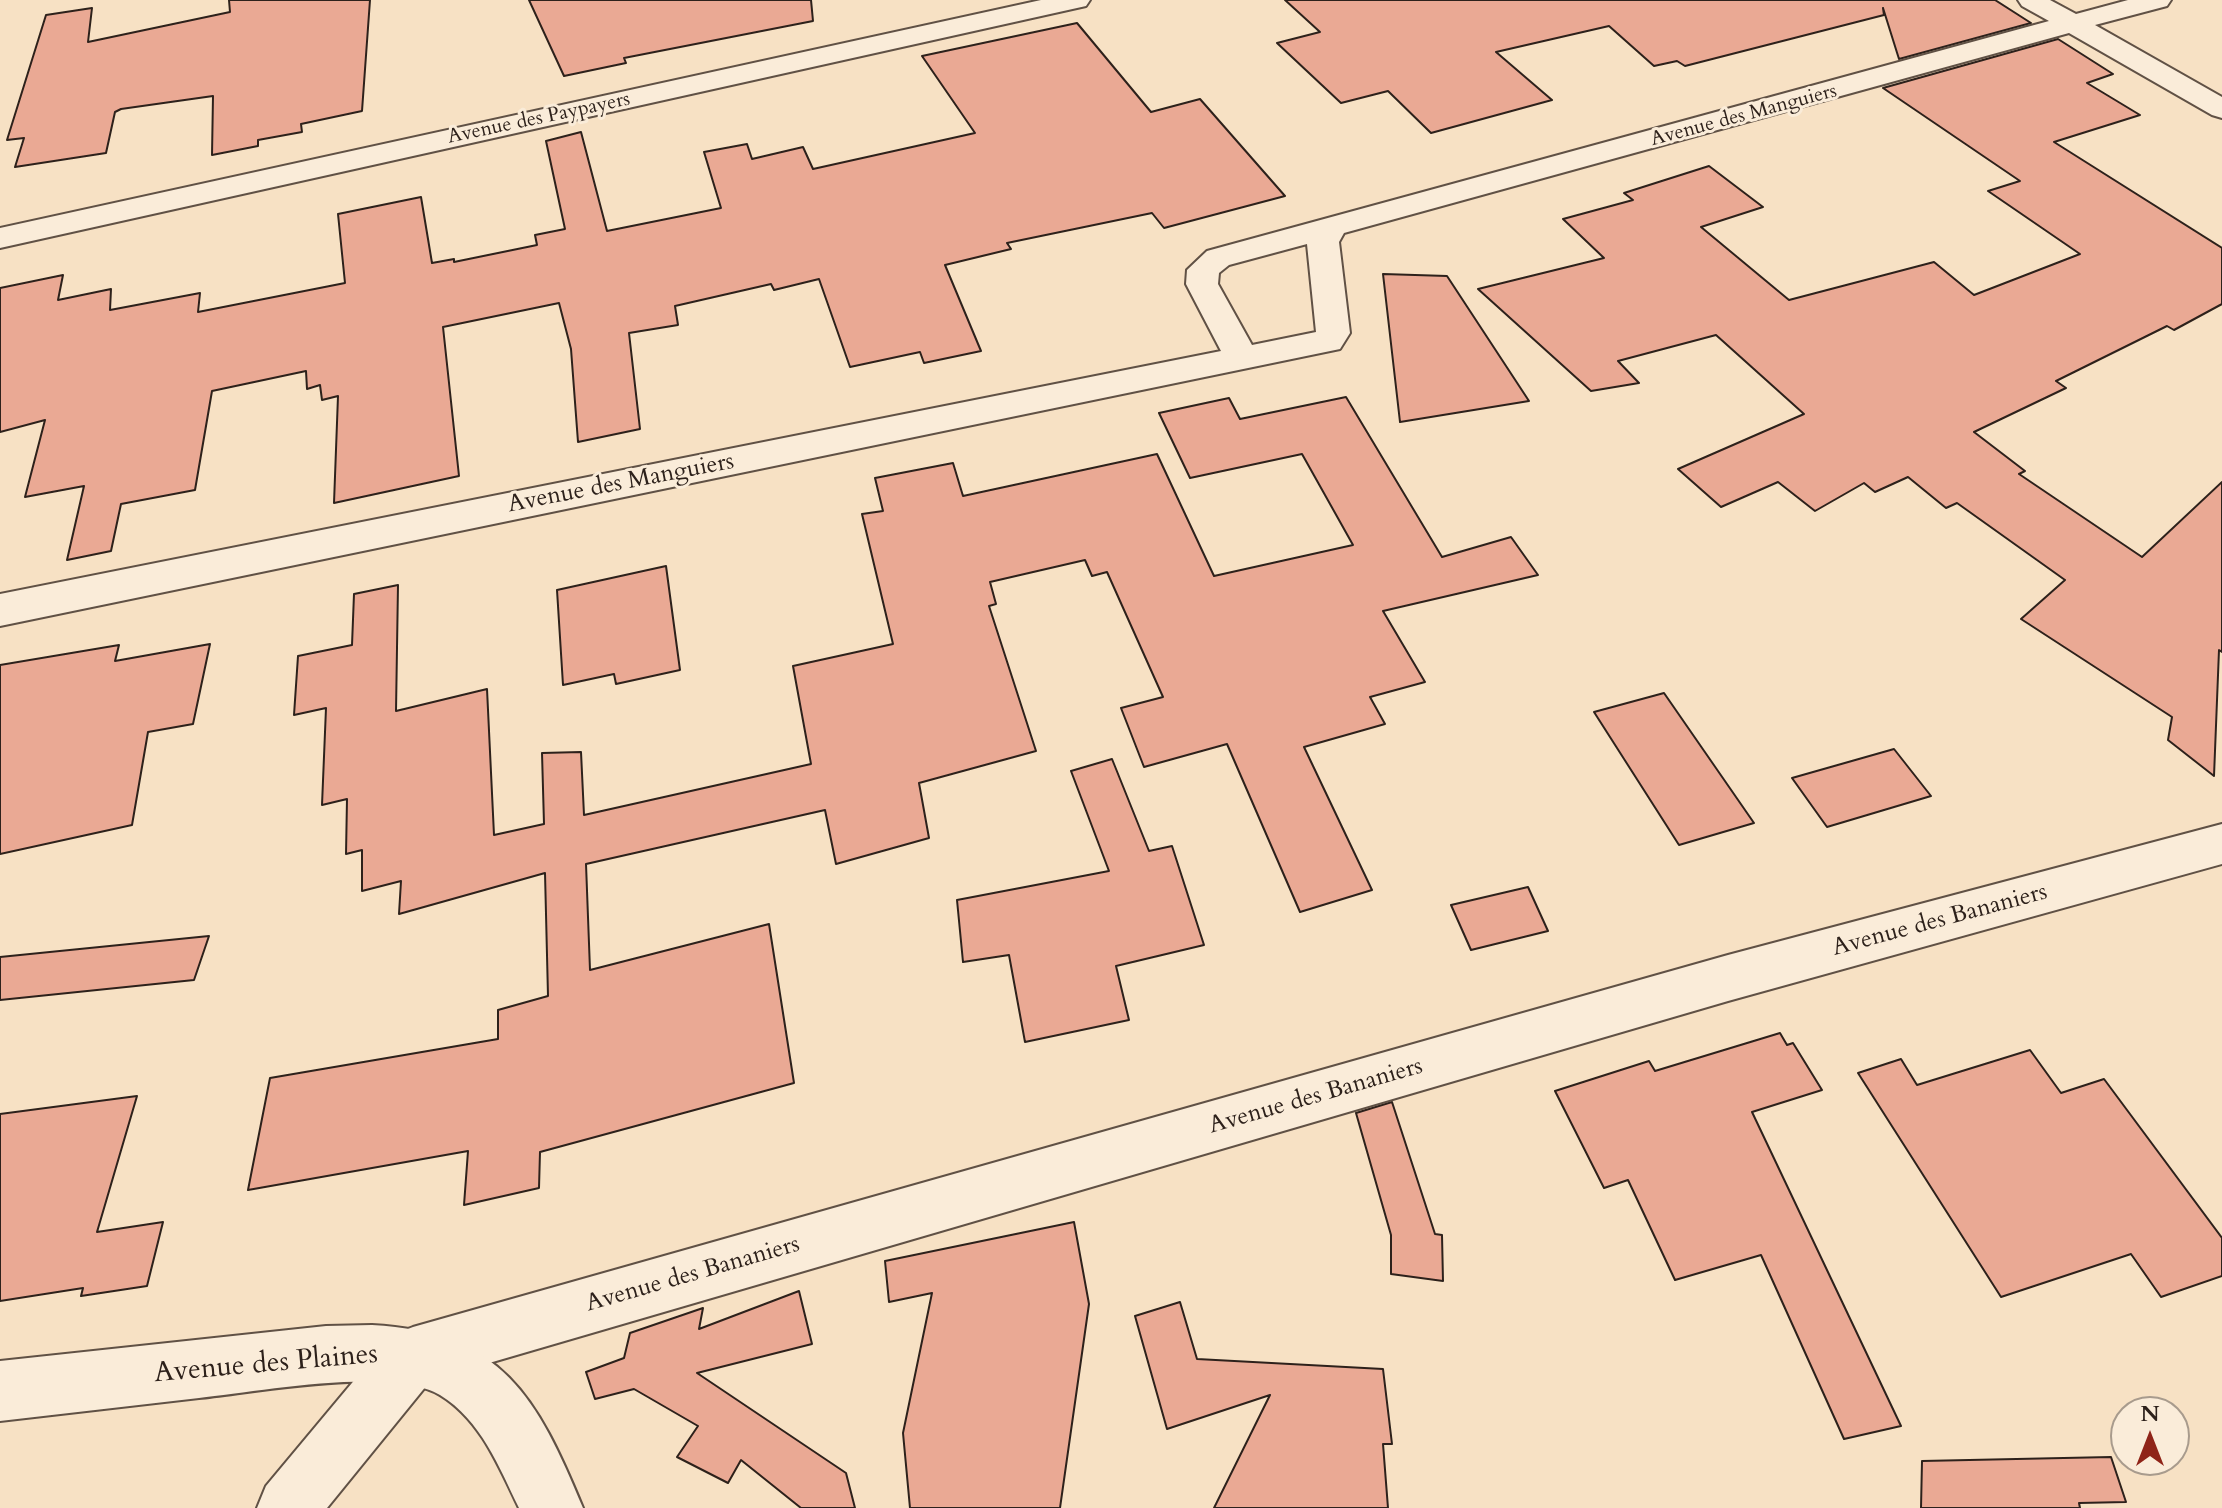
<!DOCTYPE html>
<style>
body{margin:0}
#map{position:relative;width:2222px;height:1508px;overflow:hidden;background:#f7e1c4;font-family:Cardo,serif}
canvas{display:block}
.north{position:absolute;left:2110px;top:1396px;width:80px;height:80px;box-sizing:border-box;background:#faecd9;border:2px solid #a89b8d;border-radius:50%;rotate:0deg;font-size:22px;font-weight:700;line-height:32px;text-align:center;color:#2d211b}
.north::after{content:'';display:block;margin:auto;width:28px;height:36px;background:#8f2418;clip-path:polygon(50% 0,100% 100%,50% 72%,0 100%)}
</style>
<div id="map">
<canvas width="2222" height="1508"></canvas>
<div class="north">N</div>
</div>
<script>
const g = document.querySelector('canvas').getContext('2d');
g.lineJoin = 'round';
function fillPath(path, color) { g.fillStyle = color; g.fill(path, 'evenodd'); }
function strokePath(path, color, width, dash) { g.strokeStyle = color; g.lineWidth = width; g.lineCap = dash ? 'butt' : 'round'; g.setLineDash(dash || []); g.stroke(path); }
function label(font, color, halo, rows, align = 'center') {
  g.font = font + ' Cardo,serif'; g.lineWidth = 6; g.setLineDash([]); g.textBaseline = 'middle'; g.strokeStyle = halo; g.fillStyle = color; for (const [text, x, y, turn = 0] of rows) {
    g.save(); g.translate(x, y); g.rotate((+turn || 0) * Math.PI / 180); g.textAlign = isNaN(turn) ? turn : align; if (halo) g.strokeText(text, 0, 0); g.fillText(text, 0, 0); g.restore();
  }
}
const building = new Path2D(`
 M 229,0 L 370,0 L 362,111 L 301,124 L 302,132 L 258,140 L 258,146 L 212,155 L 213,96 L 121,109 L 115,112 L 106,153 L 15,167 L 24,138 L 7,140 L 46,15 L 92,8 L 88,42 L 230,12 Z
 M 529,0 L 811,0 L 813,21 L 624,58 L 626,63 L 564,76 Z
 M 1285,0 L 1995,0 L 2031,23 L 1899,59 L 1883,8 L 1884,15 L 1685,66 L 1677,61 L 1654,66 L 1609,26 L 1496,52 L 1552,100 L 1431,133 L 1388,91 L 1341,103 L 1277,43 L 1320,32 Z
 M 1077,23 L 1151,112 L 1200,99 L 1285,196 L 1164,228 L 1152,213 L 1007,243 L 1011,249 L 945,265 L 981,351 L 924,363 L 920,352 L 850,367 L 819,279 L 774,290 L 771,284 L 675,306 L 678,325 L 629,333 L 640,429 L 578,442 L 571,349 L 559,303 L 443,327 L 459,476 L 334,503 L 338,396 L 322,400 L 320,385 L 307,389 L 306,371 L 212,391 L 195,490 L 121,504 L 111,551 L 67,560 L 84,486 L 25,497 L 45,420 L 0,432 L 0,288 L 63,275 L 58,300 L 111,289 L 110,310 L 200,293 L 198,312 L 345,283 L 338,214 L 421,197 L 432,263 L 454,259 L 454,262 L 537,245 L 535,235 L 565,229 L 546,141 L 581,132 L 607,231 L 721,208 L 704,152 L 747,144 L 752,159 L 803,147 L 813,169 L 975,133 L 922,56 Z
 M 2058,39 L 2113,74 L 2087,83 L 2140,115 L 2054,142 L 2222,248 L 2222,304 L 2174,330 L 2167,326 L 2056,381 L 2066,388 L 1974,432 L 2025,471 L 2019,474 L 2142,557 L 2222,482 L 2222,652 L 2219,650 L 2214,776 L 2168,740 L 2172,717 L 2021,619 L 2065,580 L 1957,503 L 1946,508 L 1908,477 L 1875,492 L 1864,483 L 1815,511 L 1778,482 L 1721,507 L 1678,469 L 1804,414 L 1716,335 L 1618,361 L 1639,383 L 1591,391 L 1478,289 L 1604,258 L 1563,219 L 1633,200 L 1624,193 L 1709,166 L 1763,207 L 1701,227 L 1789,300 L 1934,262 L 1974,295 L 2080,254 L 1988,191 L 2020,181 L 1883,88 Z
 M 1383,274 L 1447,276 L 1529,401 L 1400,422 Z
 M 1346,397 L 1442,557 L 1511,537 L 1538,575 L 1383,611 L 1425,682 L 1370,697 L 1385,724 L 1304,747 L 1372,890 L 1300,912 L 1227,744 L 1144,767 L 1121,708 L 1163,697 L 1107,572 L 1092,576 L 1085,560 L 990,582 L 996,604 L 989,606 L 1036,751 L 919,783 L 929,838 L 836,864 L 825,810 L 586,864 L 590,970 L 769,924 L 794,1083 L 540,1152 L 539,1188 L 464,1205 L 468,1151 L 248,1190 L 270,1078 L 498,1039 L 498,1010 L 548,996 L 545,873 L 399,914 L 401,881 L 362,891 L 362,850 L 346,854 L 347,799 L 322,805 L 326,708 L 294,715 L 298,656 L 352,645 L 354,594 L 398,585 L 396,711 L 487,689 L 494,835 L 544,824 L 542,753 L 581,752 L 584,815 L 811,764 L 793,666 L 893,644 L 862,514 L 883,511 L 875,478 L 953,463 L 963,496 L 1157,454 L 1214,576 L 1353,545 L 1302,454 L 1190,478 L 1159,413 L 1229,398 L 1240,419 Z
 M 666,566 L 680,670 L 616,684 L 614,674 L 563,685 L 557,590 Z
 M 210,644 L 193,724 L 148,732 L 132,825 L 0,854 L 0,665 L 119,645 L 115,661 Z
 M 1664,693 L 1754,823 L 1679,845 L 1594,712 Z
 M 1894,749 L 1931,796 L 1827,827 L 1792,778 Z
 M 1112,759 L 1149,851 L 1172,846 L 1204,945 L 1116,966 L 1129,1020 L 1025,1042 L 1009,955 L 963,962 L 957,900 L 1109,871 L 1071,771 Z
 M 1528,887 L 1548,931 L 1471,950 L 1451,905 Z
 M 209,936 L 194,980 L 0,1000 L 0,957 Z
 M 1780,1033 L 1787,1045 L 1793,1043 L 1822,1090 L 1752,1112 L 1901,1426 L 1844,1439 L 1761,1255 L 1675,1280 L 1628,1180 L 1604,1188 L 1555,1091 L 1649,1061 L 1655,1071 Z
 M 2030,1050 L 2061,1093 L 2104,1079 L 2222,1238 L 2222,1276 L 2161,1297 L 2131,1254 L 2001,1297 L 1858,1073 L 1901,1059 L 1917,1085 Z
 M 137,1096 L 97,1232 L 163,1222 L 147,1286 L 81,1296 L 83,1288 L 0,1301 L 0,1114 Z
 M 1392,1102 L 1435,1234 L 1442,1235 L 1443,1281 L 1391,1274 L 1391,1235 L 1356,1113 Z
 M 1074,1222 L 1089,1304 L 1060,1508 L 910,1508 L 903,1433 L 932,1293 L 889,1302 L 885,1261 Z
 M 799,1291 L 812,1344 L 697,1373 L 846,1473 L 855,1508 L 801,1508 L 741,1460 L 728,1483 L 677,1457 L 698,1426 L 634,1389 L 595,1399 L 586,1372 L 624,1358 L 630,1333 L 703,1308 L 699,1329 Z
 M 1180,1302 L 1197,1359 L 1383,1369 L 1392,1444 L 1383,1444 L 1388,1508 L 1214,1508 L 1270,1395 L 1167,1429 L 1135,1316 Z
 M 2111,1457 L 2126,1502 L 2079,1503 L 2080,1508 L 1921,1508 L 1922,1461 Z`);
fillPath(building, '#eaa994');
strokePath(building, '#2d211b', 2);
const minor = new Path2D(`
 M 1041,0 L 1090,0 L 1086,6 L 1077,8 L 0,248 L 0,228 Z
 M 2018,0 L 2050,0 L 2076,14 L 2128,0 L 2171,0 L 2167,6 L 2095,25 L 2222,97 L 2222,118 L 2212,115 L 2069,33 L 1344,233 L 1339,242 L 1350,333 L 1340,349 L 0,626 L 0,594 L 1221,351 L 1186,284 L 1187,270 L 1207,251 L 2049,21 L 2022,6 ZM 1307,244 L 1316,332 L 1252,345 L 1218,284 L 1219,273 L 1229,265 Z
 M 2222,824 L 2222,864 L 1728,1001 L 431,1380 L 327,1508 L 257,1508 L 266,1486 L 392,1335 L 413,1327 L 1728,955 Z`);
const tertiary = new Path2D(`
 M 372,1325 C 502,1332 537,1397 583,1508 L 519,1508 C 499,1467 481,1420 440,1395 C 391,1366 257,1392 199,1398 C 133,1406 66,1413 0,1421 L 0,1361 L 326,1326 Z`);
strokePath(minor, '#605145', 4);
strokePath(tertiary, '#605145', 4);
fillPath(minor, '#faecd9');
fillPath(tertiary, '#faecd9');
label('20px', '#2d211b', '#faecd9', [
 ["Avenue des Manguiers",1744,116,-15],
 ["Avenue des Paypayers",539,119,-12]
]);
label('24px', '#2d211b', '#faecd9', [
 ["Avenue des Manguiers",621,484,-11],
 ["Avenue des Bananiers",1940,921,-15],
 ["Avenue des Bananiers",1316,1097,-16],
 ["Avenue des Bananiers",693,1275,-16]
]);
label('28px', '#2d211b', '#faecd9', [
 ["Avenue des Plaines",266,1365,-5]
]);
</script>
